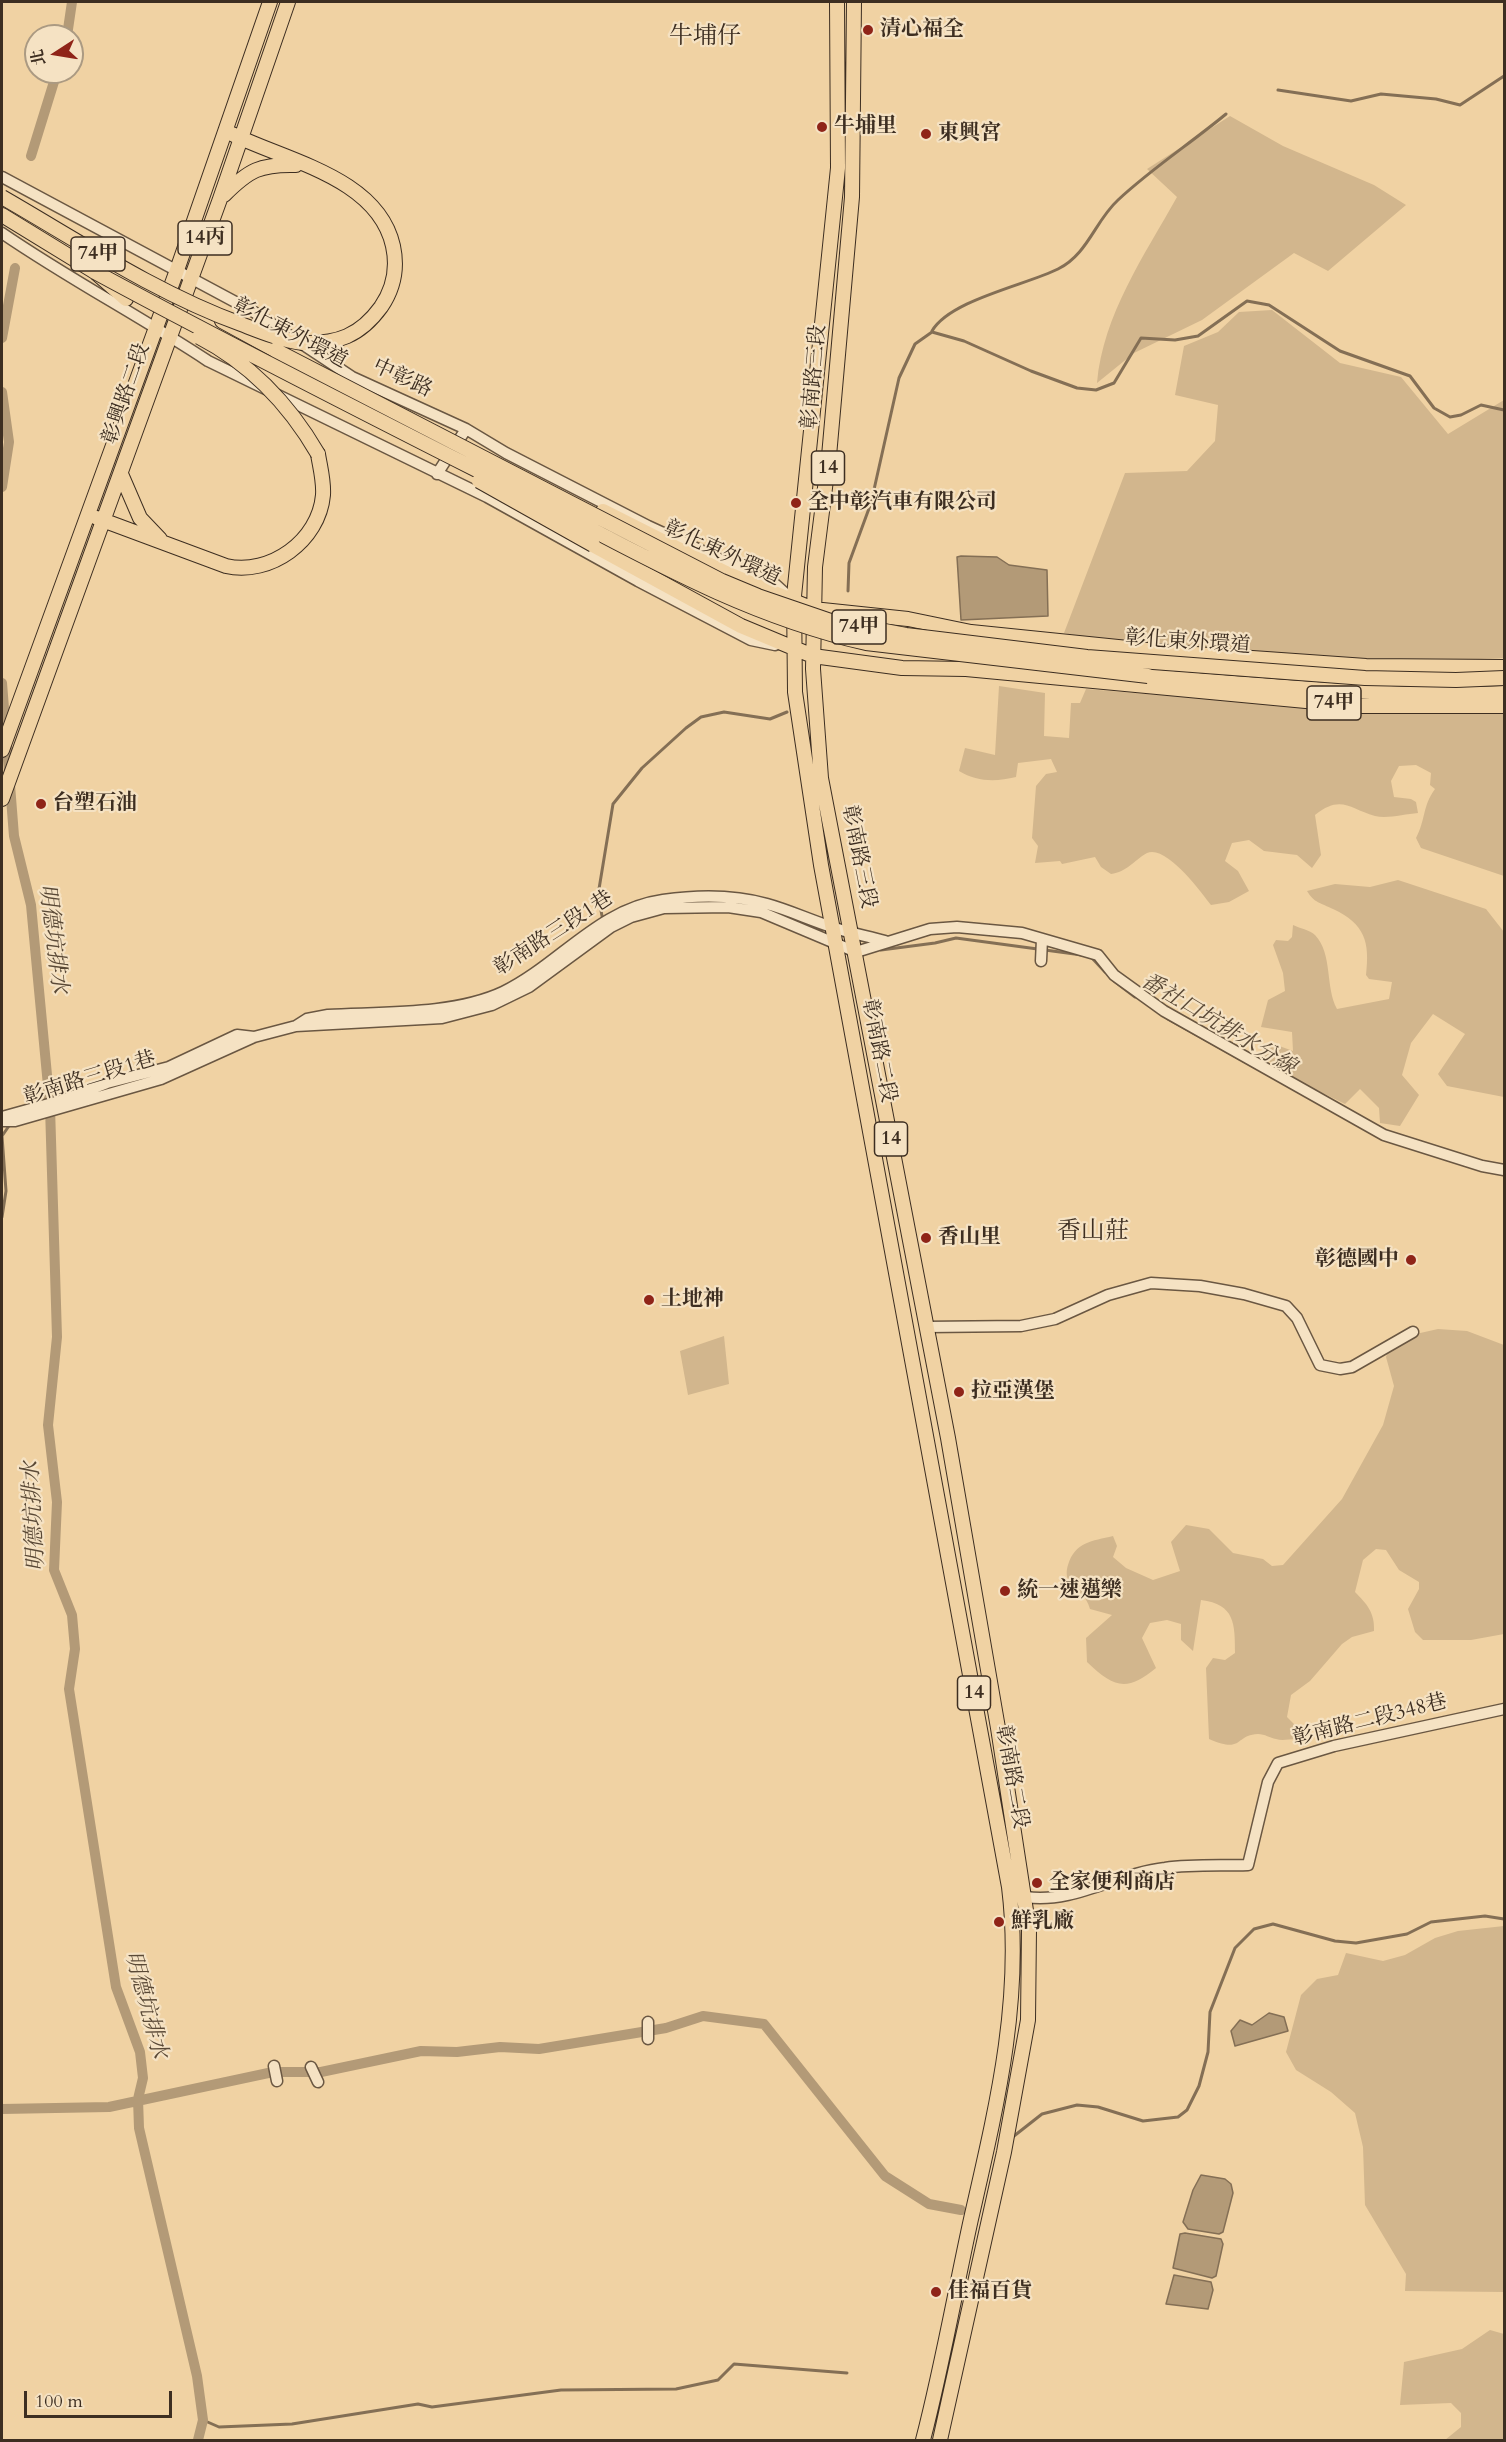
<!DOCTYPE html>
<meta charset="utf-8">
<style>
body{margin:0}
#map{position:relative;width:1506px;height:2442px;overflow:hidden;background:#f0d2a3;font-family:Cardo,"Noto Serif TC",serif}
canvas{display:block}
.frame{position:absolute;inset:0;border:3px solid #3d2e21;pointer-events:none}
.north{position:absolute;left:24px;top:24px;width:60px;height:60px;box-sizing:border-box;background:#f5e2c3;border:2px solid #ab9a82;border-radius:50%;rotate:258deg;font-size:16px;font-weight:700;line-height:24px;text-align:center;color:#3d2e21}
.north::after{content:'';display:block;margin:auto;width:21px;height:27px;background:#8f2418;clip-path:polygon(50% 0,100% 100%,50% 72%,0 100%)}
.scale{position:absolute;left:24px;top:2391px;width:148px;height:27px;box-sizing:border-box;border:3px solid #3d2e21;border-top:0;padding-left:8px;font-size:18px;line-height:21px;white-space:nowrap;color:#3d2e21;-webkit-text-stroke:4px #f5e2c3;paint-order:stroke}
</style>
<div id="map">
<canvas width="1506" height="2442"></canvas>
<div class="frame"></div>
<div class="north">北</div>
<div class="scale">100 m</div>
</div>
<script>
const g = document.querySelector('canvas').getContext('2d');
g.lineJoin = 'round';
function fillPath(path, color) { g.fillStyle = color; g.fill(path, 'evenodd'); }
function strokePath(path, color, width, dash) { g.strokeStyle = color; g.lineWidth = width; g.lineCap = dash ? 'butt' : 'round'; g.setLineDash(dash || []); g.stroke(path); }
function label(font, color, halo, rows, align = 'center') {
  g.font = font + ' Cardo,"Noto Serif TC",serif'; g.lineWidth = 4.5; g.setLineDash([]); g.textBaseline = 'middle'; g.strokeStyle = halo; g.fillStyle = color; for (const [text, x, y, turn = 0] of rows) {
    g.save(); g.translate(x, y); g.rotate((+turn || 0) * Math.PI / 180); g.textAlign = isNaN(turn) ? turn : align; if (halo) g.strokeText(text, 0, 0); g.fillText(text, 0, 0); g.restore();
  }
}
fillPath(new Path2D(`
 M 1230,116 L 1283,146 L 1374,185 L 1406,205 L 1328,271 L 1294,253 L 1202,320 L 1134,353 L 1097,383 C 1103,315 1144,256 1177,197 L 1147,169 Z
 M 1272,310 L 1340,363 L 1401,377 L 1448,434 L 1504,400 L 1504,658 C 1385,664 1264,661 1145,649 C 1118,646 1091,639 1064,633 L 1125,473 L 1187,471 L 1215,441 L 1218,405 L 1175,395 L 1184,346 L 1218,332 L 1239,312 Z
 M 999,686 L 1045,693 L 1044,736 L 1069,738 L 1071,703 L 1080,703 L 1086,689 L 1247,702 L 1351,705 L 1504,704 L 1504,876 L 1421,848 L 1416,838 C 1426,819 1422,807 1435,789 L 1430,785 L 1431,773 L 1416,765 L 1399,766 L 1391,781 L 1394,797 L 1411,799 L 1416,802 L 1418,813 C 1405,814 1387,819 1375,816 C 1350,809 1341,794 1315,815 L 1321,855 L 1312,868 L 1297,855 L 1264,851 L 1249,840 L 1232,843 L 1225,861 L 1238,871 L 1249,891 L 1229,902 L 1211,905 C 1201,892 1166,844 1147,853 C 1133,861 1127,872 1111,874 L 1101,867 L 1095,857 L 1062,864 L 1060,861 L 1035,863 L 1038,846 L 1032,838 L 1036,786 L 1046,774 L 1057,772 L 1051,759 L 1018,763 L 1016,777 C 996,782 977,782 959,771 L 965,748 L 995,755 Z
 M 1398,880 L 1486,909 L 1504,932 L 1504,1097 L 1447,1086 L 1438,1074 L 1465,1034 L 1433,1014 L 1411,1043 L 1402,1075 L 1419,1095 L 1400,1126 L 1380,1123 L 1379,1108 L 1360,1089 L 1345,1104 L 1288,1076 L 1263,1056 L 1271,1043 L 1293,1051 L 1292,1032 L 1261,1027 L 1268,1000 L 1285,991 L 1283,973 L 1273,945 L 1276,940 L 1288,941 L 1292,937 L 1293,925 C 1299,928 1310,930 1315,935 C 1333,954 1325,987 1337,1009 L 1389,999 L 1392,982 L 1369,979 L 1366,975 C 1370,942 1365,924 1333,909 C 1321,903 1314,903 1307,891 L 1335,884 L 1370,887 Z
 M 1438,1329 L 1467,1331 L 1504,1345 L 1504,1634 L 1471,1640 L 1423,1640 L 1415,1632 L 1408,1609 L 1419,1589 L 1419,1582 L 1399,1570 L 1386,1550 L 1376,1549 L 1363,1560 L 1355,1592 C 1367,1604 1375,1613 1374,1631 L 1352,1637 L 1342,1644 L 1310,1681 L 1291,1695 L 1287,1717 L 1299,1729 L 1300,1735 L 1296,1739 C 1289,1739 1282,1741 1276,1739 C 1270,1738 1265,1734 1258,1734 C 1234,1735 1244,1754 1209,1739 L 1206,1668 L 1213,1658 L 1225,1660 L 1235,1653 C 1235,1624 1235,1604 1201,1600 L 1193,1651 L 1181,1640 L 1181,1624 L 1167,1620 L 1150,1623 L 1142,1638 L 1156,1668 C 1127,1692 1114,1688 1087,1662 L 1086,1638 L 1112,1615 L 1090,1609 C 1086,1595 1079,1593 1070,1583 C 1066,1578 1066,1571 1068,1565 C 1075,1542 1092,1541 1113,1536 L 1117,1546 L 1113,1557 L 1126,1568 L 1153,1580 L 1180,1571 L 1171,1542 L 1186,1525 L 1209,1529 L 1233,1553 L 1263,1559 L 1272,1566 L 1283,1565 L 1342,1499 L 1383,1425 L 1394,1386 L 1386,1357 L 1390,1346 L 1398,1338 Z
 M 724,1336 L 729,1384 L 688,1395 L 680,1351 Z
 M 1504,1926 L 1504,2292 L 1405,2291 L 1406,2274 L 1365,2205 L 1363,2147 L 1355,2113 L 1331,2092 L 1296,2070 L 1286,2052 L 1301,1995 L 1317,1979 L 1338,1975 L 1346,1953 L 1383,1961 L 1405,1955 L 1435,1938 L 1458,1931 Z
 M 1490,2330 L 1504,2334 L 1504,2440 L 1445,2440 L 1461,2427 L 1461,2413 L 1451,2403 L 1400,2405 L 1404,2362 L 1462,2349 Z`), '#d2b68d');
const water = new Path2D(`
 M 961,556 L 997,557 L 1009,565 L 1047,570 L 1048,616 L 961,620 L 957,557 Z
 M 1269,2013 L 1284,2017 L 1288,2031 L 1235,2046 L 1231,2031 L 1240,2020 L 1252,2025 Z
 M 1201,2175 L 1225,2179 L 1231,2184 L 1233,2193 L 1223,2232 L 1219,2234 L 1188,2229 L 1183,2222 L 1193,2190 Z
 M 1185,2233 L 1221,2239 L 1223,2244 L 1216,2276 L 1212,2278 L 1173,2268 L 1180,2234 Z
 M 1174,2275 L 1211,2282 L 1213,2290 L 1208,2309 L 1166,2304 Z`);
fillPath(water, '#b39a77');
strokePath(water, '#846f55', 1.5);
strokePath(new Path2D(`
 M 1278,90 L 1351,101 L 1381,94 L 1436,99 L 1460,105 L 1504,76
 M 932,331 C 950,300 1026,285 1058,269 C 1088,254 1095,221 1118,200 C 1151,169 1191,143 1226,114
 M 848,591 L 849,563 L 871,503 L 899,378 L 915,344 L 932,332 L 964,341 L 1031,371 L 1077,388 L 1096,390 L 1114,383 L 1141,338 L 1175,340 L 1198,336 L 1247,301 L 1269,305 L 1340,351 L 1410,376 L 1434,408 L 1450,417 L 1461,415 L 1481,405 L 1504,410
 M 786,917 L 822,930
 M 603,921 L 598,895 L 613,804 L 642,768 L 686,728 L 701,717 L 724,712 L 770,719 L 787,712
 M 881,950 L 935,943 L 956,938 L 1082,955
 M 1091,957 L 1105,972
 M 1114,981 L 1135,997
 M 1168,1019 L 1254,1067
 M 2,1217 L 6,1191 L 2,1136 L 11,1123
 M 1014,2136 L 1042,2114 L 1077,2105 L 1098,2107 L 1143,2121 L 1178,2117 L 1187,2110 L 1199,2086 L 1208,2052 L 1210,2012 L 1235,1948 L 1254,1929 L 1273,1924 L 1335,1941 L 1356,1943 L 1407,1934 L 1431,1922 L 1485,1916 L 1504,1919
 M 203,2420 L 219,2427 L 292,2424 L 418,2404 L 432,2407 L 561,2390 L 676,2389 L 718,2380 L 734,2364 L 847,2373`), '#846f55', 3);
strokePath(new Path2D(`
 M 67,36 L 72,2
 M 31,156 L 57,72
 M 2,338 L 15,268
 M 2,392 L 9,442 L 2,487
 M 2,683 L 14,836 L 31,905 L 50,1107 L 57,1337 L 48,1425 L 57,1502 L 54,1570 L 72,1615 L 75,1649 L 69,1689 L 116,1987 L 140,2052 L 143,2078 L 138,2099 L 139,2128 L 197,2376 L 203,2420 L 198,2440
 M 2,2109 L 109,2107 L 273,2072 L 321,2072 L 421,2051 L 457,2052 L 500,2047 L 539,2049 L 666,2028 L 703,2016 L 764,2024 L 885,2176 L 929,2204 L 961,2210`), '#b39a77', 10);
const minor = new Path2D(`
 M 2,177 L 254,312 L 352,377 L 466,429 L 506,453 L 648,526 L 776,585 L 787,595
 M 2,233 C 69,279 140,316 208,361 L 487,497 L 638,581 L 751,640 L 775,645
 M 437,474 L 466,429
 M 1041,961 L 1042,939
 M 296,1026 L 307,1019 L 328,1015 C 382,1012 454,1015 503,992 C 560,964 598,909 663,900 C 697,895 735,895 767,904 C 789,910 810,920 832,927 C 849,933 867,936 885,941
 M 2,1117 L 63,1100 L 107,1083 L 169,1067 L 237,1035 L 254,1037
 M 2,1121 L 15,1121 L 161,1079 L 254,1037 L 296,1026 L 442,1018 L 492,1005 L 529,987 L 611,927 L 631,917 L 664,908 L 728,907 L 761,912 L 856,952 L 930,929 L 957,927 L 1022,933 L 1098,955 L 1114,975 L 1164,1011 L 1384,1135 L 1482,1166 L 1504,1170
 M 926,1327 L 1021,1326 L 1055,1319 L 1108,1295 L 1151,1283 L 1200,1286 L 1244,1294 L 1286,1306 L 1297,1318 L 1320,1365 L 1340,1369 L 1352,1367 L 1413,1332
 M 1026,1897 C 1074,1904 1118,1873 1165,1868 C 1192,1864 1221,1866 1248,1865 L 1268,1782 L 1278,1763 L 1334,1746 L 1504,1709
 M 648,2022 L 648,2039
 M 274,2066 L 277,2081
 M 311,2067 L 318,2082`);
const major = new Path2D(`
 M 837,2 L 838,168 L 794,596 L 795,692 L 821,865 L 1009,1887 C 1023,2000 996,2109 971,2219 C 955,2292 942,2367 923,2440
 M 854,2 L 852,197 L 829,456 L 815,567 L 813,669 L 821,778 L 948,1438 L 998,1728 L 1029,1930 L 1028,2020 L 1004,2152 L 940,2440
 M 232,134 C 287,161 378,178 393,246 C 398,269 394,288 381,307 C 360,336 337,344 303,343
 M 224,195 C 249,170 260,164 296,165
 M 2,215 L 95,272 L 126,299
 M 222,321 L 275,350
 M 121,474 L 140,518 L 160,539
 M 603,511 L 726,573 L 813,609 L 908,619 L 971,632 L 1167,652 L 1366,666 L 1504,667
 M 97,518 L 226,566 C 270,576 319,541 323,495 C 324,481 320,467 318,454
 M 593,545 L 741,626 L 813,656 L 902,668 L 966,669 L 1359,706 L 1504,706
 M 1148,676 C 1267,685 1385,698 1504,693
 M 2,750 L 177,270 L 270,2
 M 2,799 L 220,199 L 288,2`);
strokePath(minor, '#6a5742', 13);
strokePath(major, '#3d2e21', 16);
strokePath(minor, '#f5e2c3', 10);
strokePath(major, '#f0d2a3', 14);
const majorBridge = new Path2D(`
 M 2,197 C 80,242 156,293 241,324 C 262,332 281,340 303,343
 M 95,272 C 237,349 382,422 526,495 C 638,553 742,615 866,643 L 1148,676
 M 199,337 C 251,364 289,404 318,454
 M 275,350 L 722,581 L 758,596 L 831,621 L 906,635 L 1087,657 L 1365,678 L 1456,680 L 1504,678
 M 479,481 L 593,545`);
strokePath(majorBridge, '#3d2e21', 16, []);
strokePath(majorBridge, '#f0d2a3', 14);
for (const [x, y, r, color] of [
 [868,30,6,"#8f2418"],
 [822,127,6,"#8f2418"],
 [926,134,6,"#8f2418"],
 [796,503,6,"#8f2418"],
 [41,804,6,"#8f2418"],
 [926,1238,6,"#8f2418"],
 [1411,1260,6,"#8f2418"],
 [649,1300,6,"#8f2418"],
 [959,1392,6,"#8f2418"],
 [1005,1591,6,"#8f2418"],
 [1037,1883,6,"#8f2418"],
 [999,1922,6,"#8f2418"],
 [936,2292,6,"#8f2418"]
]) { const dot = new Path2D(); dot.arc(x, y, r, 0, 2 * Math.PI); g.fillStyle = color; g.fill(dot); strokePath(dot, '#f5e2c3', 2); }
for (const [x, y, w] of [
 [205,238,54],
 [98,254,54],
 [828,468,33],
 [859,627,54],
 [1334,703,54],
 [891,1139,33],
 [974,1693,33]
]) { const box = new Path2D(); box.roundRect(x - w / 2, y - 17, w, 34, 4.5); g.fillStyle = '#f5e2c3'; g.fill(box); strokePath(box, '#3d2e21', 1.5); }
label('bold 20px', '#3d2e21', null, [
 ["14丙",205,238],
 ["74甲",98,254],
 ["14",828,468],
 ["74甲",859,627],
 ["74甲",1334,703],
 ["14",891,1139],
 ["14",974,1693]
]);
label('bold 21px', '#3d2e21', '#f5e2c3', [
 ["清心福全",880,30],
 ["牛埔里",834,127],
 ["東興宮",938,134],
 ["全中彰汽車有限公司",808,503],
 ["台塑石油",53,804],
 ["香山里",938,1238],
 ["彰德國中",1399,1260,"right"],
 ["土地神",661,1300],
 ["拉亞漢堡",971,1392],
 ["統一速邁樂",1017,1591],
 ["全家便利商店",1049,1883],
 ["鮮乳廠",1011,1922],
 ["佳福百貨",948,2292]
], 'left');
label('21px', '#3d2e21', '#f5e2c3', [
 ["彰化東外環道",290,334,28],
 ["彰南路三段",815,377,-85],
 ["中彰路",402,379,25],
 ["彰興路二段",127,394,-71],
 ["彰化東外環道",722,554,25],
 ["彰化東外環道",1188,643,4],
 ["彰南路三段",858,857,79],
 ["彰南路三段1巷",554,934,-33],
 ["彰南路二段",878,1051,79],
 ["彰南路三段1巷",90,1079,-17],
 ["彰南路二段348巷",1370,1721,-14],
 ["彰南路二段",1011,1777,80]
]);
label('italic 22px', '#5a4936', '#f5e2c3', [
 ["明德坑排水",52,939,83],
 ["番社口坑排水分線",1218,1025,31],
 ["明德坑排水",35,1516,-93],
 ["明德坑排水",145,2005,75]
]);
label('24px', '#3d2e21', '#f5e2c3', [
 ["牛埔仔",705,37],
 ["香山莊",1093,1232]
]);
</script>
